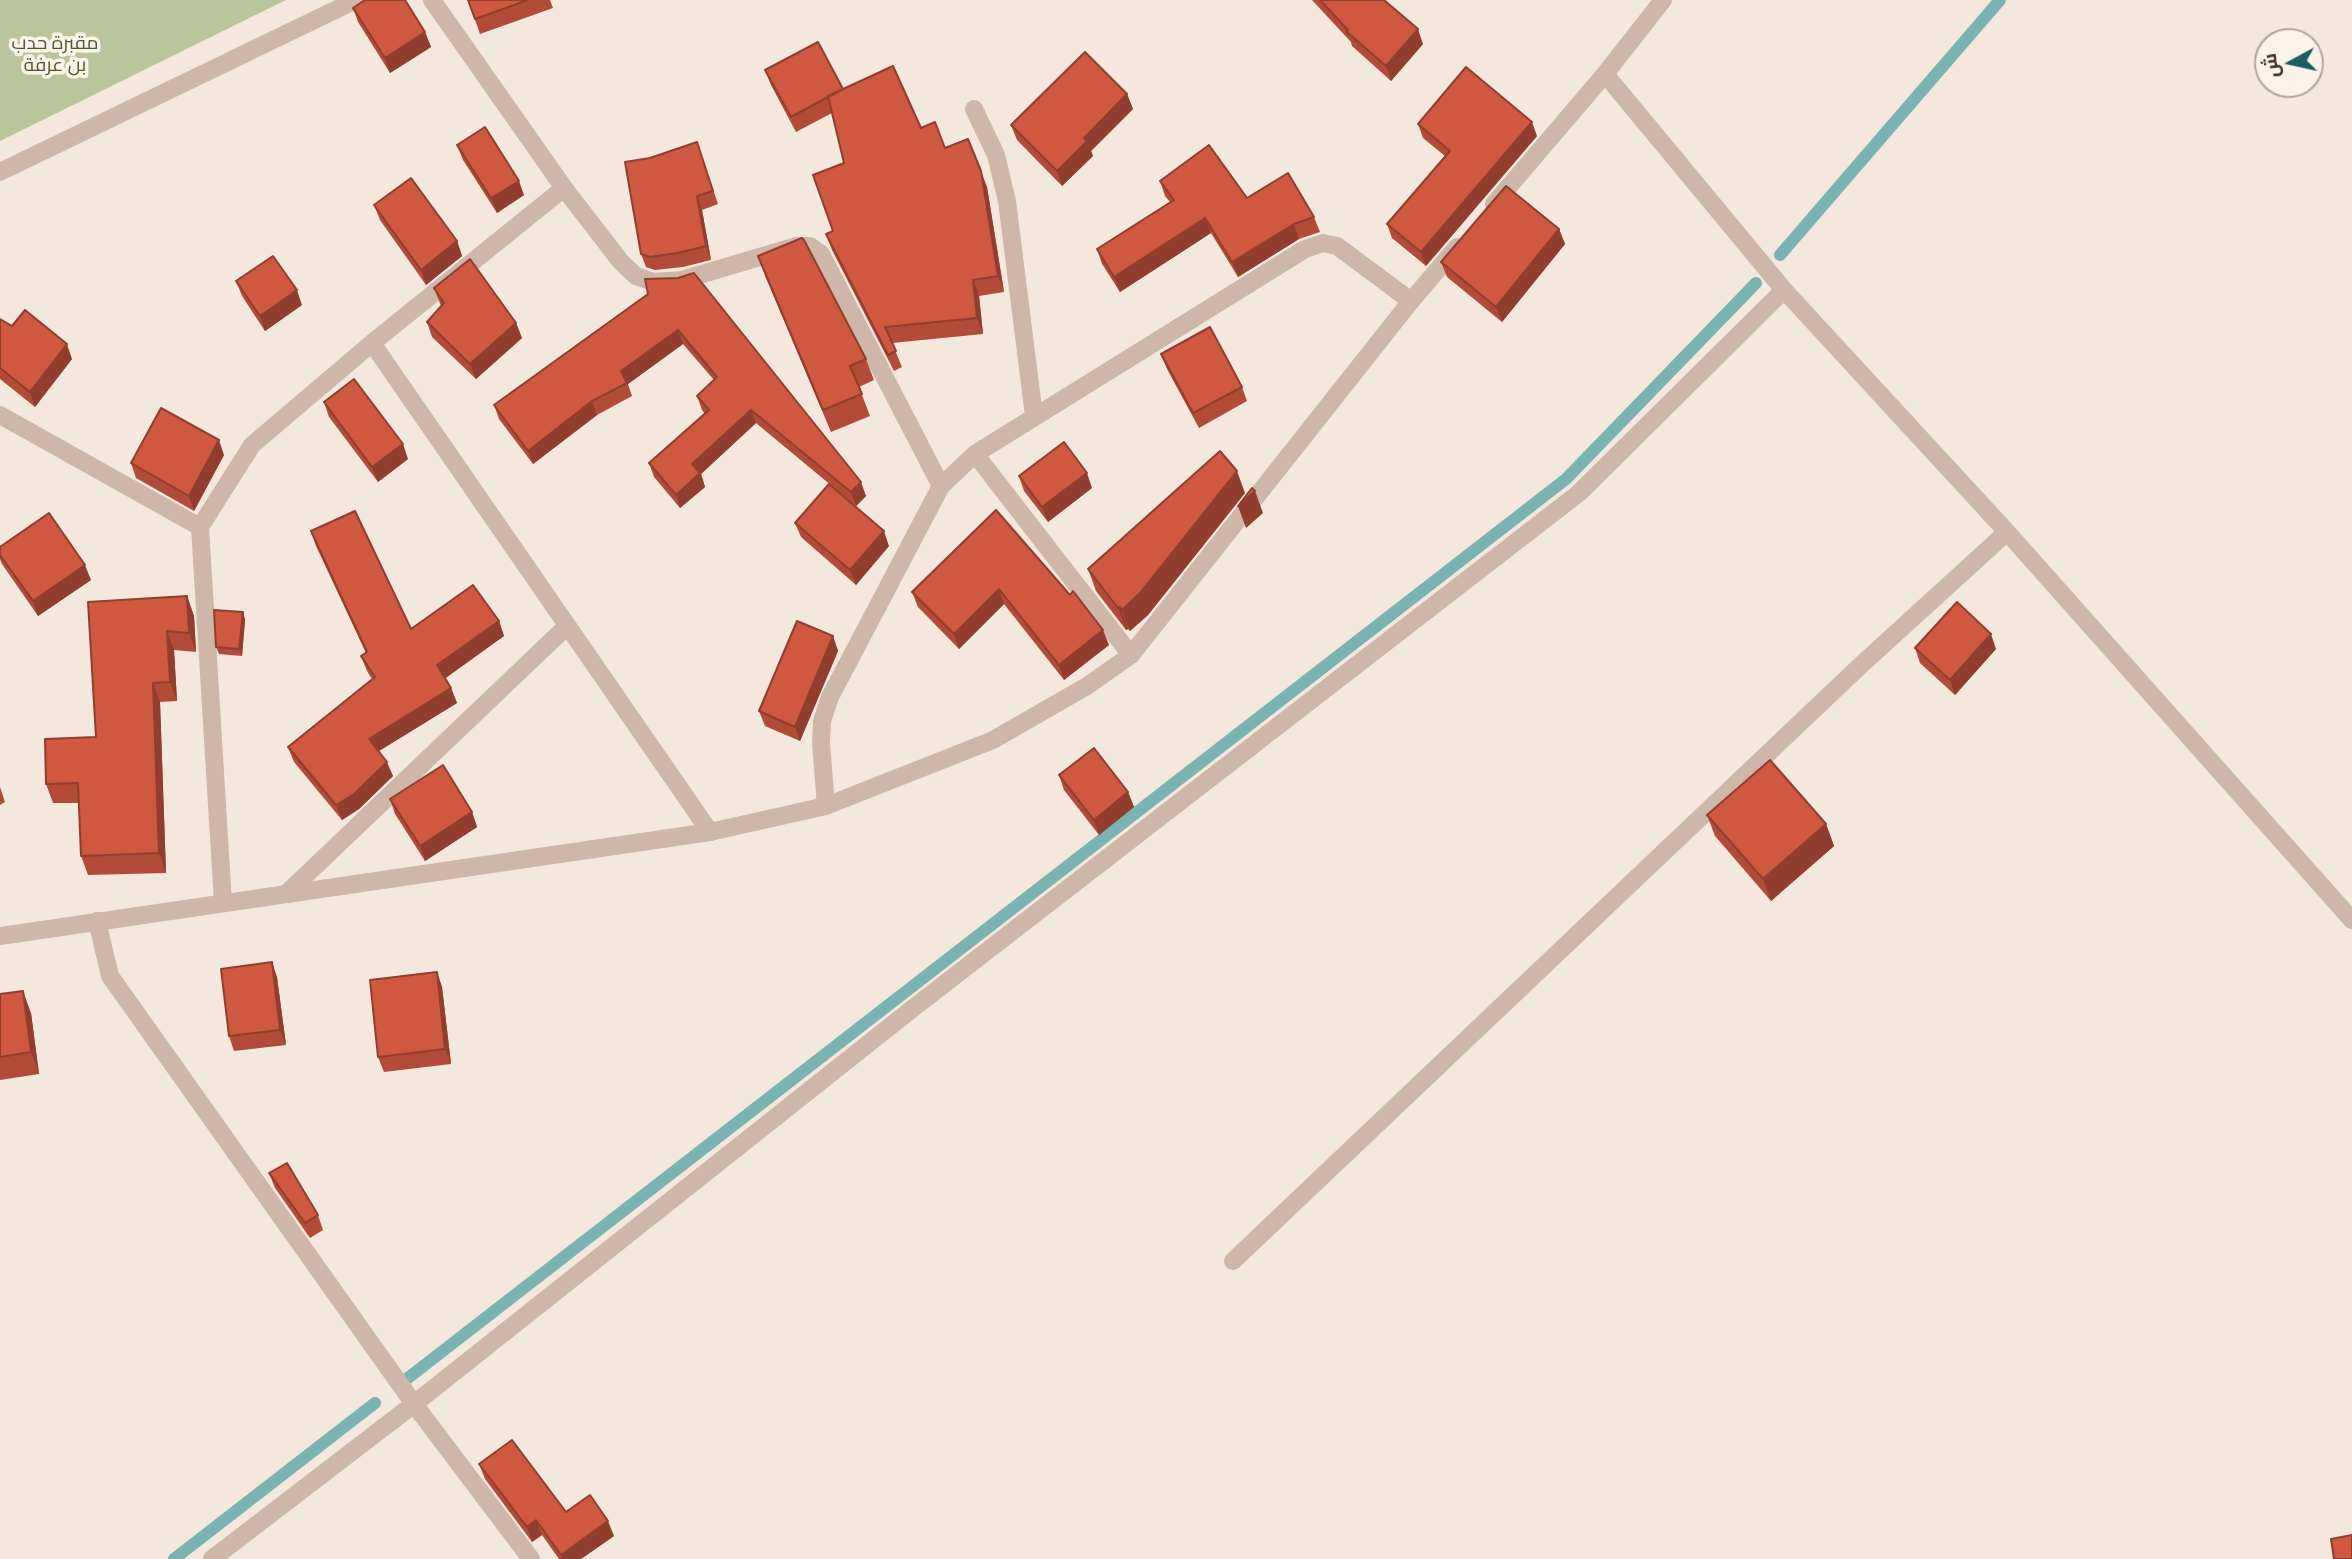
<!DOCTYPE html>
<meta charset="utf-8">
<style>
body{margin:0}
#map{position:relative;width:2352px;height:1559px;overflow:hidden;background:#f4e8dd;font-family:"Public Sans",Cairo,sans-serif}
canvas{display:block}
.north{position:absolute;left:2254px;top:28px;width:70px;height:70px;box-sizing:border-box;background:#fbf2ea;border:2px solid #aea39d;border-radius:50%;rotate:262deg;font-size:19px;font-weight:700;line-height:28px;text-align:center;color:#3a2d29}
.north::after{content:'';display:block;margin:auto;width:24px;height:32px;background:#1a5f5f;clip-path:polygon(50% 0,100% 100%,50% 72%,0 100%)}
</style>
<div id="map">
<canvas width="2352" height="1559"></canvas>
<div class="north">ش</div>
</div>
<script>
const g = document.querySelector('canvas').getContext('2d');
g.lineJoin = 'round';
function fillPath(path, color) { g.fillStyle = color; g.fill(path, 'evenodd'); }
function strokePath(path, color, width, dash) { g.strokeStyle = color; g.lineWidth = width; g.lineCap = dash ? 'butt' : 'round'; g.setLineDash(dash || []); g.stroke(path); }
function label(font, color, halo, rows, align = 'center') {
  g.font = font + ' "Public Sans",Cairo,sans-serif'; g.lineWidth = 7; g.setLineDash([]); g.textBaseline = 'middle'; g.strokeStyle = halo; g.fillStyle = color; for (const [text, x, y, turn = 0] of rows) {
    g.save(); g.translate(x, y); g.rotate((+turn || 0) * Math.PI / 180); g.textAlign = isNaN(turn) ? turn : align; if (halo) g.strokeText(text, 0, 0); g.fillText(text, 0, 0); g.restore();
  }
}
fillPath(new Path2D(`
 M 0,0 L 286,0 L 0,141 Z`), '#bac59c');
strokePath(new Path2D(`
 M 1780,255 L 2000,0
 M 408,1378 L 1566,479 L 1756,283
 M 174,1559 L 375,1403`), '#7ab4b2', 12);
strokePath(new Path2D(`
 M 432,0 L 564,188 L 621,262 L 636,276 L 653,282 L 682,280 L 797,246 L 810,246 L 821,254 L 941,486
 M 1605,74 L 1784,290 L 2007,532 L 2352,920
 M 974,109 L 996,155 L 1007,201 L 1034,416
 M 0,172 L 356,0
 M 372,343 L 710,832
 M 0,415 L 200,527
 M 975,454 L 1131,655
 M 826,806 L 821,743 L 822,721 L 830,697 L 941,486 L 975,454 L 1305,249 L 1323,243 L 1337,246 L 1411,301
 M 286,894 L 567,626
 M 223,903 L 200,527 L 252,445 L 372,343 L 564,188
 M 97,921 L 110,976 L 414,1404 L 531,1559
 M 1233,1261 L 1861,665 L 2007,532
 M 212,1559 L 414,1404 L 912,1009 L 1579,493 L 1784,290`), '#ceb6a8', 18);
strokePath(new Path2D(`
 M 1494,204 L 1605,74 L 1663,0
 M 0,936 L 710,832 L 826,806 L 993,740 L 1087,686 L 1131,655 L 1411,301 L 1457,247`), '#ceb6a8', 18);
fillPath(new Path2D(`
 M 468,0 L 550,0 L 553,8 L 480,34 Z
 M 1312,0 L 1384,0 L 1423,44 L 1391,81 L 1352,46 L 1351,42 Z
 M 353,8 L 425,32 L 431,47 L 390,73 L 358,22 Z
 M 765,70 L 843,89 L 921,128 L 987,187 L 1004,292 L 979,296 L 983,334 L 892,343 L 902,367 L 894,371 L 832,250 L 826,234 L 833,231 L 844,163 L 832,113 L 796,132 L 771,85 Z
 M 1127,94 L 1133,109 L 1091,151 L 1093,156 L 1062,186 L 1017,140 L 1011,125 Z
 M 1418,124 L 1537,136 L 1426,266 L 1392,238 L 1387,224 L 1445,156 L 1423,138 Z
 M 697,142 L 718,204 L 702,210 L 711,260 L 683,267 L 655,270 L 646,267 L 641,254 L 650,158 Z
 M 457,145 L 524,195 L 497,213 L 463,160 Z
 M 1160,181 L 1247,198 L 1314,217 L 1320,232 L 1299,239 L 1238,277 L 1211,233 L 1120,292 L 1102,264 L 1097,249 L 1170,202 L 1165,196 Z
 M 374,205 L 457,241 L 462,256 L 426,285 L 380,220 Z
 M 1559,229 L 1565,244 L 1502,322 L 1447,277 L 1441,262 Z
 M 758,256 L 866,359 L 874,380 L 859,387 L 870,416 L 831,432 L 766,278 Z
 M 236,281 L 302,305 L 265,331 L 242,296 Z
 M 434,288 L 516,323 L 522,338 L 476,379 L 432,337 L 427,322 L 441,306 Z
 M 648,294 L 866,496 L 856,506 L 756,423 L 701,474 L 705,487 L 680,508 L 654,477 L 649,463 L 705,414 L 702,410 L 697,396 L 714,380 L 683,344 L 628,384 L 632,396 L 597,415 L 533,464 L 499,419 L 494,405 Z
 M 0,319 L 72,359 L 35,407 L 0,379 Z
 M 1161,354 L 1242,387 L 1247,401 L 1199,428 L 1167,369 Z
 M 324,402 L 408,459 L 378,482 L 329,417 Z
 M 224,455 L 194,511 L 136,478 L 131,463 Z
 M 1019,476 L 1092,488 L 1048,522 L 1024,491 Z
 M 1245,493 L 1148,615 L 1130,631 L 1128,629 L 1126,630 L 1096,591 L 1088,569 Z
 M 996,510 L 1109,645 L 1064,680 L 1004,604 L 959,649 L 918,607 L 912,592 Z
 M 795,523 L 889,546 L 856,585 L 801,537 Z
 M 311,531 L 411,629 L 499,621 L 504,636 L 445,678 L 451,688 L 457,703 L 379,751 L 393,776 L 359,809 L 342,820 L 294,762 L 288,747 L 372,679 L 367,671 L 361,656 L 366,653 L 316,546 Z
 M 0,547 L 91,580 L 38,616 L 2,564 L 0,559 Z
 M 187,596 L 194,616 L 196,652 L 174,650 L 177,701 L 160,702 L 166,873 L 88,875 L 81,856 L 79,803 L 53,803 L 46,784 L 96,737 Z
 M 243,612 L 245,620 L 242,656 L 219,654 L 216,647 Z
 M 833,636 L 838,651 L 800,741 L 765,726 L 759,711 Z
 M 1915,648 L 1996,649 L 1955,695 L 1920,663 Z
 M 1059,775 L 1128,792 L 1134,807 L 1099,835 L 1064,790 Z
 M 0,787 L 5,802 L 0,805 Z
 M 390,799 L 472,812 L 477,827 L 425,861 L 395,814 Z
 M 1707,815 L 1826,824 L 1834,846 L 1771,901 L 1715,836 Z
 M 437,972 L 442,987 L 451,1064 L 384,1072 L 378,1057 Z
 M 277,977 L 286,1045 L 234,1051 L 229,1036 Z
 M 0,994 L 31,1013 L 39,1074 L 0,1080 Z
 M 269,1173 L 318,1215 L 323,1230 L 310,1238 L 275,1188 Z
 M 479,1464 L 566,1512 L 614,1536 L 581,1559 L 559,1559 L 542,1535 L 532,1542 L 485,1479 Z`), '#b24c38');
fillPath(new Path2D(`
 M 1418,29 L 1423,44 L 1391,81 L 1386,66 Z
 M 425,32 L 431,47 L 390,73 L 385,58 Z
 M 1127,94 L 1133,109 L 1091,151 L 1093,156 L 1062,186 L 1057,171 L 1084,138 Z
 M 1532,122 L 1537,136 L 1426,266 L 1421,252 Z
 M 981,171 L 987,187 L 1004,292 L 998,276 Z
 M 519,181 L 524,195 L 497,213 L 491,198 Z
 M 697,196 L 702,210 L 711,260 L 706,246 Z
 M 1205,218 L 1211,233 L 1120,292 L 1114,277 Z
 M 1294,224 L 1299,239 L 1238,277 L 1232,262 Z
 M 1559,229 L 1565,244 L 1502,322 L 1496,307 Z
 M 457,241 L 462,256 L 426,285 L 421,270 Z
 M 973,280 L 979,296 L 983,334 L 977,318 Z
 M 297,290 L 302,305 L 265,331 L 260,316 Z
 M 516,323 L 522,338 L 476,379 L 470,364 Z
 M 678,330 L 683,344 L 628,384 L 621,371 Z
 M 67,344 L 72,359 L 35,407 L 30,392 Z
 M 592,401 L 597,415 L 533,464 L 528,451 Z
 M 751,410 L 756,423 L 701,474 L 705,487 L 680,508 L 676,495 L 692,464 Z
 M 219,440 L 224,455 L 194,511 L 189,496 Z
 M 403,444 L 408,459 L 378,482 L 372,467 Z
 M 1237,471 L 1245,493 L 1148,615 L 1130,631 L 1122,610 Z
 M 1087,473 L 1092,488 L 1048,522 L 1042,507 Z
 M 861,482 L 866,496 L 856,506 L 851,492 Z
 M 1255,491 L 1263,513 L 1246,528 L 1238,506 Z
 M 884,531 L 889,546 L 856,585 L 850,570 Z
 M 85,565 L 91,580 L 38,616 L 33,601 Z
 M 999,589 L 1004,604 L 959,649 L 954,634 Z
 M 187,596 L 194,616 L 196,652 L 189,633 Z
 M 1120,607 L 1128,629 L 1126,630 L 1118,608 Z
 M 243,612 L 245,620 L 242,656 L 239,649 Z
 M 499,621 L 504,636 L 443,680 L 437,665 Z
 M 1103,630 L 1109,645 L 1064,680 L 1059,665 Z
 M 167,631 L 174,650 L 177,701 L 170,682 Z
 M 1991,634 L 1996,649 L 1955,695 L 1950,680 Z
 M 833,636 L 838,651 L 800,741 L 795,727 Z
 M 153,683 L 160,702 L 166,873 L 159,853 Z
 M 451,688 L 457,703 L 374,754 L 369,739 Z
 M 387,762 L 393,776 L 359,809 L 342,820 L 336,805 Z
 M 1128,792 L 1134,807 L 1099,835 L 1094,820 Z
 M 472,812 L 477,827 L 425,861 L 420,846 Z
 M 1826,824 L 1834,846 L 1771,901 L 1763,879 Z
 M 272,962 L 277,977 L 286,1045 L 280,1030 Z
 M 437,972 L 442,987 L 451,1064 L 445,1049 Z
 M 23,991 L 31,1013 L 39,1074 L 31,1052 Z
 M 536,1520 L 542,1535 L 532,1542 L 527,1527 Z
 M 608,1521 L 614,1536 L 581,1559 L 562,1559 L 561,1555 Z`), '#913e2e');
const building = new Path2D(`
 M 365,0 L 405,0 L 425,32 L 385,58 L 353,8 Z
 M 468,0 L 528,0 L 475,19 Z
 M 1320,0 L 1384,0 L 1418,29 L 1386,66 L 1347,32 L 1348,30 Z
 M 818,42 L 843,89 L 791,117 L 765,70 Z
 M 1085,52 L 1127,94 L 1084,138 L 1087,141 L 1057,171 L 1011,125 Z
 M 893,66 L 921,128 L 935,122 L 945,148 L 968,139 L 981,171 L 998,276 L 973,280 L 977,318 L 885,327 L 896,351 L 888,355 L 826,234 L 833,231 L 813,175 L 844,163 L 828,96 Z
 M 1466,67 L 1532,122 L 1421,252 L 1387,224 L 1450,151 L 1418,124 Z
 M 485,127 L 519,181 L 491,198 L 457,145 Z
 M 697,142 L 713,191 L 697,196 L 706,246 L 678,253 L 650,257 L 641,254 L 625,162 L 650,158 Z
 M 1209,145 L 1247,198 L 1288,173 L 1314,217 L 1294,224 L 1232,262 L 1205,218 L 1114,277 L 1097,249 L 1174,200 L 1160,181 Z
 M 411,178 L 457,241 L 421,270 L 374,205 Z
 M 1506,186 L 1559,229 L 1496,307 L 1441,262 Z
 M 802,238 L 804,240 L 866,359 L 850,366 L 862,394 L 823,410 L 758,256 Z
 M 273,256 L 297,290 L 260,316 L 236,281 Z
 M 470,259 L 516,323 L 470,364 L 427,322 L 444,303 L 434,288 Z
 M 694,273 L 861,482 L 851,492 L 751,410 L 692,464 L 700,473 L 676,495 L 649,463 L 709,410 L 697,396 L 717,377 L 678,330 L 621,371 L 627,383 L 592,401 L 528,451 L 494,405 L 648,294 L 645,279 L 678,278 Z
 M 25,310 L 67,344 L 30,392 L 0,368 L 0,319 L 12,326 Z
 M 1210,327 L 1242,387 L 1193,413 L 1161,354 Z
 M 354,379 L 403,444 L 372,467 L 324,402 Z
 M 161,408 L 219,440 L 189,496 L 131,463 Z
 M 1064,442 L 1087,473 L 1042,507 L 1019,476 Z
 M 1220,451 L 1237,471 L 1140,593 L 1122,610 L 1120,607 L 1118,608 L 1088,569 Z
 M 829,484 L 884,531 L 850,570 L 795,523 Z
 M 1252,488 L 1255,491 L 1238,506 Z
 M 996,510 L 1070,595 L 1073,591 L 1103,630 L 1059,665 L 999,589 L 954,634 L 912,592 Z
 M 355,511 L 411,629 L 473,585 L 499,621 L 437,665 L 451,688 L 369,739 L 387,762 L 354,794 L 336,805 L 288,747 L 375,677 L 361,656 L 367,652 L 311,531 Z
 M 49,513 L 85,565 L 33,601 L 0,555 L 0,547 Z
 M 187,596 L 189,633 L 167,631 L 170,682 L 153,683 L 159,853 L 81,856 L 78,783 L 46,784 L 45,739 L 96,737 L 88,602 Z
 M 1957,602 L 1991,634 L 1950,680 L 1915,648 Z
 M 214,610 L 243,612 L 239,649 L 216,647 Z
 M 797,621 L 833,636 L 795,727 L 759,711 Z
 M 1094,748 L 1128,792 L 1094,820 L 1059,775 Z
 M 1770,760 L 1826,824 L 1763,879 L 1707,815 Z
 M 443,765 L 472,812 L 420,846 L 390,799 Z
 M 272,962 L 280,1030 L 229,1036 L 221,969 Z
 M 437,972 L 445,1049 L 378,1057 L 370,980 Z
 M 23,991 L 31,1052 L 0,1057 L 0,994 Z
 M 287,1163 L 318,1215 L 305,1223 L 269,1173 Z
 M 512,1440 L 566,1512 L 590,1495 L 608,1521 L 561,1555 L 536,1520 L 527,1527 L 479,1464 Z
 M 2352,1535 L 2352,1559 L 2334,1559 L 2331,1539 Z`);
fillPath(building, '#cf5841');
strokePath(building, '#913e2e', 2);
label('19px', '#4d5b2a', '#fbf2ea', [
 ["مقبرة حدب",55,43],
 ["بن عرفة",55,65]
]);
</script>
